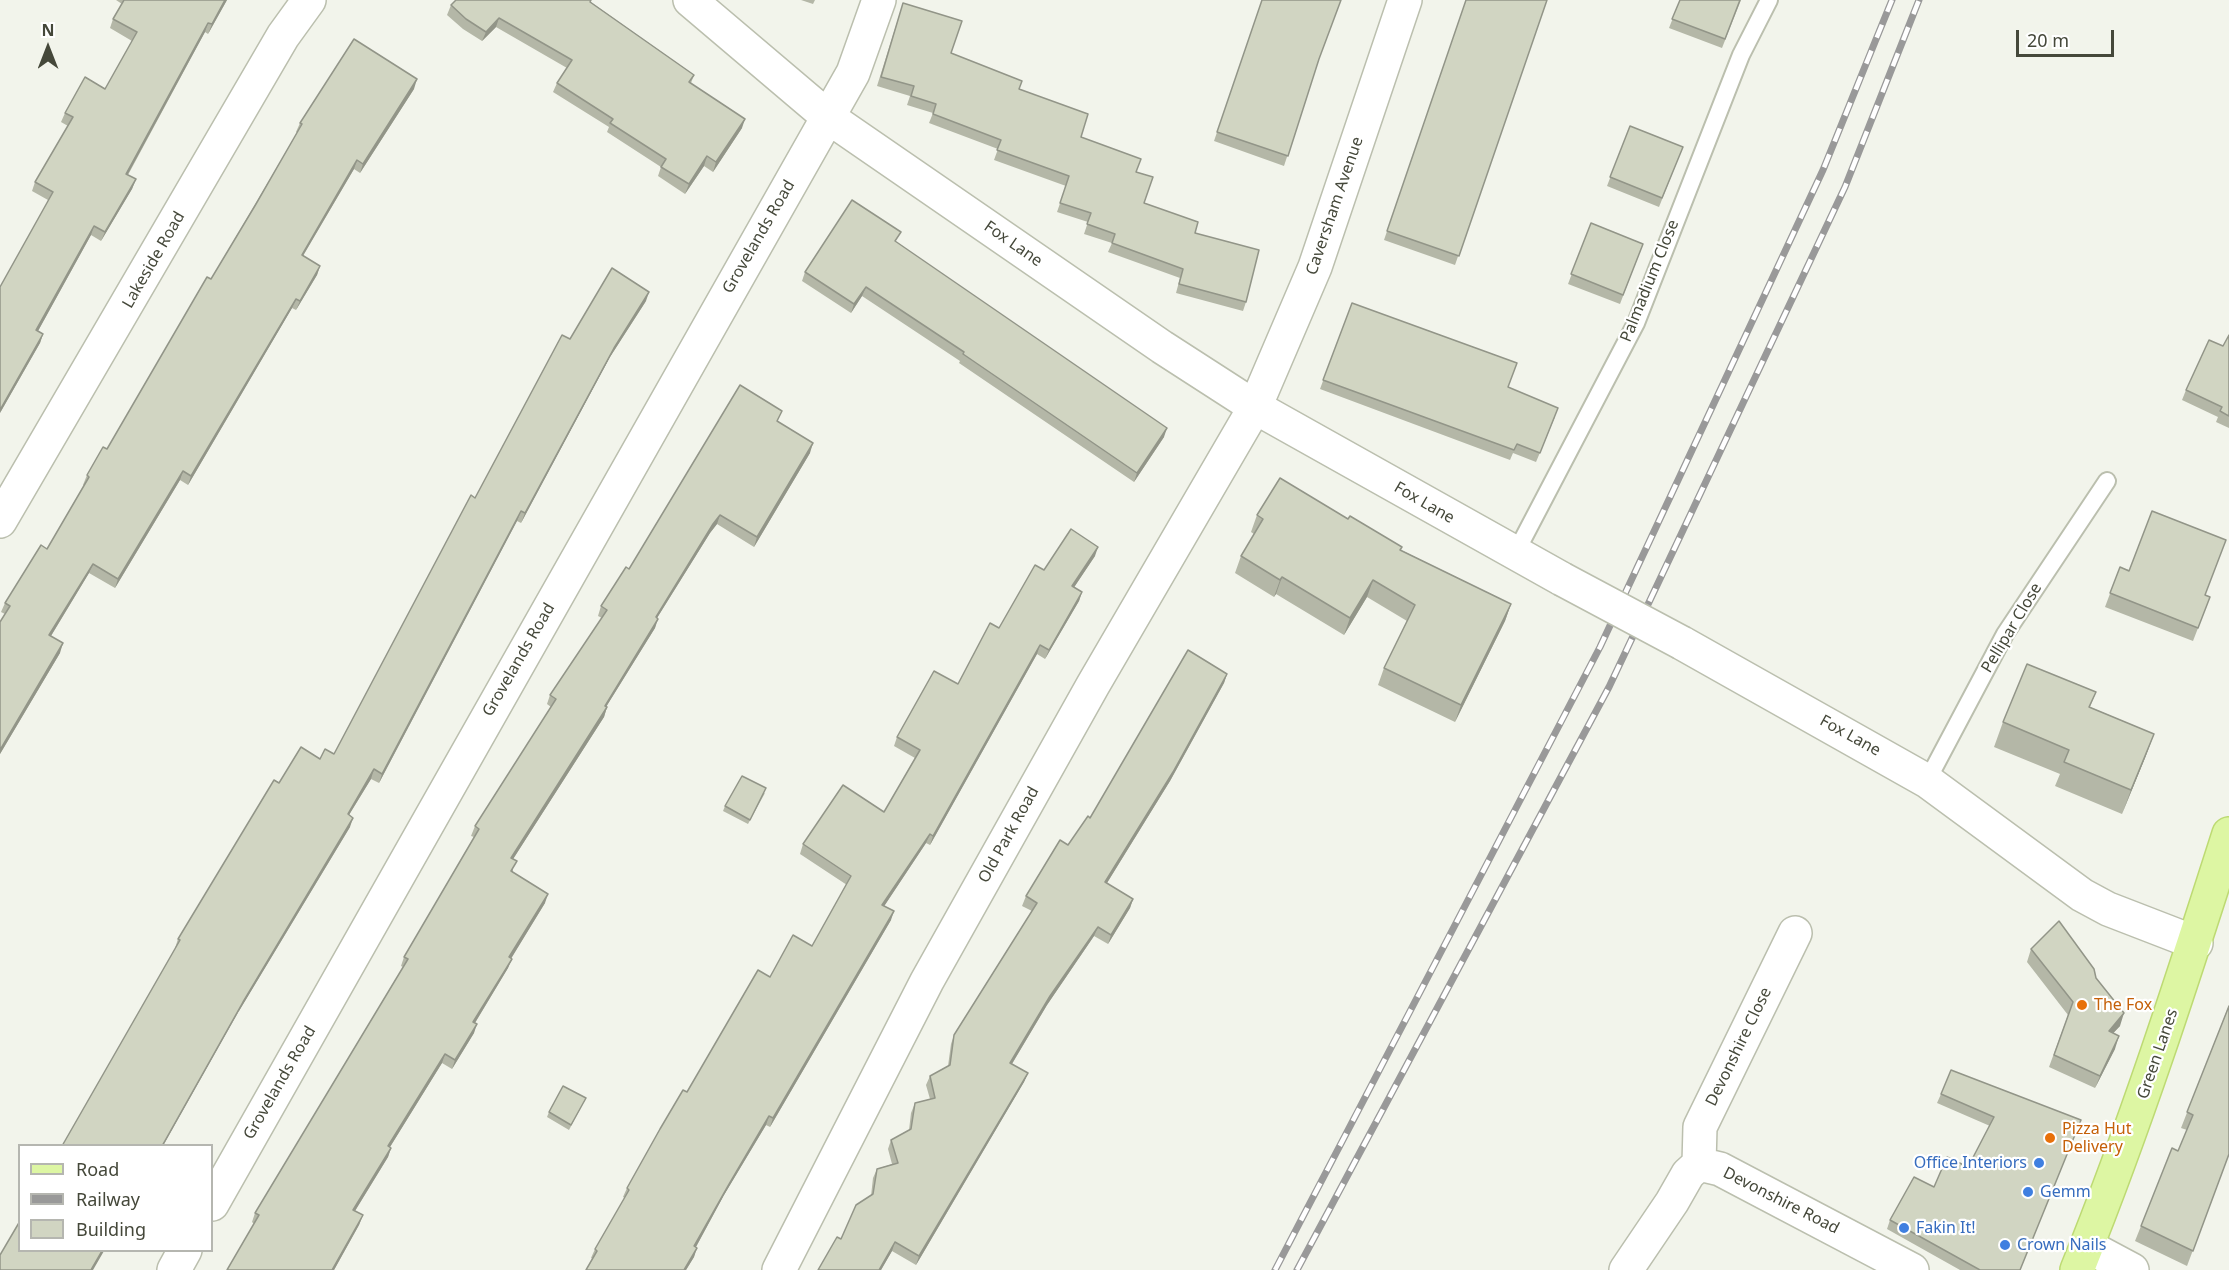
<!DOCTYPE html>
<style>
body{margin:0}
#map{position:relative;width:2229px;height:1270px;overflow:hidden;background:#f2f4eb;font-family:"Noto Sans",sans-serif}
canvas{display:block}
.legend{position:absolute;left:18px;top:1144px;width:195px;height:108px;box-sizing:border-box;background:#fff;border:2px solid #b5b6b0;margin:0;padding:8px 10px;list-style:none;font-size:18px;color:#45483a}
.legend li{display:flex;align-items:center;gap:12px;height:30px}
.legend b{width:30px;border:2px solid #b5b6b0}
.north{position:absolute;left:18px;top:18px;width:60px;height:60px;-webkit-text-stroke:4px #fff;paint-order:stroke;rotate:0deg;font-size:16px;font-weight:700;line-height:24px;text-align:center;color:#45483a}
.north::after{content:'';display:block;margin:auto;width:21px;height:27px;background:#45483a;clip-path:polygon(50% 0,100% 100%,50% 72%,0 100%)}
.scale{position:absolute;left:2016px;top:30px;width:98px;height:27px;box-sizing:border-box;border:3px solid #45483a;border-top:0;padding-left:8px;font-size:18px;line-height:21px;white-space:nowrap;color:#45483a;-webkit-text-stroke:4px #fff;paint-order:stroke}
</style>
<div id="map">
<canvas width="2229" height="1270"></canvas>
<ul class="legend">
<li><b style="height:8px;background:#ddf6a3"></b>Road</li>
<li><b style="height:8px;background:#999"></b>Railway</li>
<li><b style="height:16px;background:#d1d5c2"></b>Building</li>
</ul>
<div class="north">N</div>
<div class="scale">20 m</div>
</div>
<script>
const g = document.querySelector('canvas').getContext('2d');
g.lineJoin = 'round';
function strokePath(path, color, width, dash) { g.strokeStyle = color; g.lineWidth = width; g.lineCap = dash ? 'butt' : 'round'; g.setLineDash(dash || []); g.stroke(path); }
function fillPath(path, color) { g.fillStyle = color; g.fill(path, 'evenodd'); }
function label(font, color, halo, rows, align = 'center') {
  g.font = font + ' "Noto Sans",sans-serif'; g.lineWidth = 4.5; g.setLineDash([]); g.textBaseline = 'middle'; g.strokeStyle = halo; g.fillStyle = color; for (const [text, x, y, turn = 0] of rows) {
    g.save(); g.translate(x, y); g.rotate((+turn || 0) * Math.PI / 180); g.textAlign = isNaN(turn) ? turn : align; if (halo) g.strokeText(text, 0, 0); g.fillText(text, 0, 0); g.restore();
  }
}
const lane = new Path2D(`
 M 1515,554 L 1636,323 L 1741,55 L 1769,0
 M 1927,781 L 2005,634 L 2107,481`);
const street = new Path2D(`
 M 690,0 L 828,117 L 1162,347 L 1255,407 L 1562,579
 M 0,521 L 283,36 L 309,0
 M 1682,643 L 1927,781 L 2082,895 L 2108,909 L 2196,943
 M 1699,1164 L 1700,1127 L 1795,933
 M 212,1204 L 853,73 L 879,0
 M 2087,1246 L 2132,1270
 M 174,1270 L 185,1250
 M 779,1270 L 927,981 L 1093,685 L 1255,407 L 1315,267 L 1405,0
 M 1626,1270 L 1672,1202 L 1688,1174 L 1699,1164 L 1720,1169 L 1912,1270`);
const primary = new Path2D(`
 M 2077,1270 C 2135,1127 2182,981 2229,834`);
strokePath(lane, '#bbbfae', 20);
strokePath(street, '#bbbfae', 36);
strokePath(primary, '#bdda73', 36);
strokePath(lane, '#fff', 16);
strokePath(street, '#fff', 33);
strokePath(primary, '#ddf6a3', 33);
const rail = new Path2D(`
 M 1275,1270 L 1600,647 L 1823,170 L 1892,0
 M 1297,1270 L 1609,687 L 1845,187 L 1919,0`);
strokePath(rail, '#999', 7);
strokePath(rail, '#fff', 4.5, [14]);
const streetBridge = new Path2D(`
 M 1562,579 L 1682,643`);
strokePath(streetBridge, '#bbbfae', 36, []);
strokePath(streetBridge, '#fff', 33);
fillPath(new Path2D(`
 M 116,0 L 227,0 L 208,34 L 205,32 L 128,175 L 136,179 L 132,189 L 101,241 L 91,235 L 38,331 L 43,334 L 40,343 L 0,413 L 48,200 L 32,191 L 35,182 L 68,126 L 61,122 L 65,113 L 105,89 L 132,41 L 110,28 L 113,19 L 122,4 Z
 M 801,0 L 815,0 L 813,4 Z
 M 1262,0 L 1319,59 L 1284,166 L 1214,141 Z
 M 1466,0 L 1547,0 L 1455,265 L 1384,240 Z
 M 1680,0 L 1741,0 L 1722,48 L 1669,28 Z
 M 591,2 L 694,75 L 691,83 L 742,128 L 713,172 L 704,166 L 685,194 L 658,176 L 661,167 L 607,132 L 609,127 L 553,92 L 557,83 L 567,68 L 496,27 L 482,41 L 463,29 L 447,15 L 451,5 Z
 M 903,3 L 951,53 L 1019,89 L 1081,137 L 1136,172 L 1144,203 L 1195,233 L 1246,302 L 1243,311 L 1176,293 L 1180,278 L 1108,252 L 1112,243 L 1084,234 L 1088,222 L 1057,212 L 1066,186 L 994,160 L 998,149 L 929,123 L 933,113 L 907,105 L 910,96 L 877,86 Z
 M 414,89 L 360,173 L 354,169 L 303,256 L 320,266 L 317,275 L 296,310 L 292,308 L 188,485 L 180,480 L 115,588 L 89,573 L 51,636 L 60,653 L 0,754 L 0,622 L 5,614 L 1,612 L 5,603 L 47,549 L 84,485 L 83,485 L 87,475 L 107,449 L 211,279 L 297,133 L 296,132 L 300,123 Z
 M 1630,126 L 1683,147 L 1659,207 L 1607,186 Z
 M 1591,223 L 1643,244 L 1620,304 L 1568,284 Z
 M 897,242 L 1164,437 L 1134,482 L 959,363 L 960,361 L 862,296 L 851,313 L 802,281 L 805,272 Z
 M 646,301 L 610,357 L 521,523 L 517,521 L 379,783 L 371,779 L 349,815 L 350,827 L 239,1011 L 175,948 L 178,939 L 279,783 L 320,759 L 334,754 L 475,498 L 570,339 Z
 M 1352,303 L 1508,387 L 1555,417 L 1536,462 L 1513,453 L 1510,460 L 1320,389 Z
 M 2229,335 L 2229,428 L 2216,422 L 2218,417 L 2182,400 L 2186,390 L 2223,346 Z
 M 778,422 L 810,453 L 754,547 L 717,524 L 710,533 L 657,618 L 655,628 L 606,707 L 607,707 L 604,717 L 513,859 L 513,872 L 545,903 L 511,958 L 508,968 L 475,1023 L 474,1033 L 452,1069 L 442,1063 L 390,1147 L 391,1148 L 388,1157 L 355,1211 L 363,1215 L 359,1225 L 334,1270 L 227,1270 L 254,1224 L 252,1222 L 255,1213 L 403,967 L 401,966 L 404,957 L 474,837 L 471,836 L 475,826 L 551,707 L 547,704 L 550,695 L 602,618 L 598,616 L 601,606 L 629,569 Z
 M 1257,515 L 1401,550 L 1511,604 L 1505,621 L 1455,722 L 1378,685 L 1384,668 L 1407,621 L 1367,597 L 1344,635 L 1276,594 L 1274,597 L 1235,573 L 1241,556 L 1254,534 L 1251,532 Z
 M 1095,556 L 1074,587 L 1082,592 L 1079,601 L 1045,659 L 1037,654 L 930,845 L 926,843 L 884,906 L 891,920 L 770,1127 L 766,1125 L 724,1195 L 696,1247 L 694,1257 L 686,1270 L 586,1270 L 593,1259 L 591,1258 L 595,1249 L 625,1198 L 623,1197 L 627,1188 L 687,1092 L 770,977 L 812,946 L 847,885 L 800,854 L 803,844 L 884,812 L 915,758 L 894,746 L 897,737 L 958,684 L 999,628 L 1044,570 Z
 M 2120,567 L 2210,597 L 2193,641 L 2105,607 Z
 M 1227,674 L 1224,683 L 1170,781 L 1107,883 L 1133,899 L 1130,908 L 1108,944 L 1094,936 L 1047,1005 L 1012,1064 L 1028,1073 L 1024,1082 L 916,1265 L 892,1251 L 881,1270 L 818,1270 L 871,1196 L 873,1178 L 877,1169 L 892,1164 L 888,1149 L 891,1140 L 909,1130 L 911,1113 L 915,1103 L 930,1099 L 926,1085 L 930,1076 L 948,1066 L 951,1044 L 954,1035 L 1032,911 L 1022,906 L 1026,896 L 1090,818 Z
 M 2096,692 L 2090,707 L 2154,734 L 2145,758 L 2122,814 L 2055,786 L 2060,774 L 1994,747 L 2003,722 Z
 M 765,793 L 748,824 L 723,811 L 725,806 Z
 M 2031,949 L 2096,978 L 2120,1026 L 2113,1033 L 2115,1049 L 2095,1088 L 2049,1067 L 2068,1015 L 2027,962 Z
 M 2229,1005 L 2229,1154 L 2187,1266 L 2135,1241 L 2141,1226 L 2178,1151 L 2187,1130 L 2181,1128 Z
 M 1941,1094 L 2081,1120 L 2020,1270 L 1960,1270 L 1887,1229 L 1890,1220 L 1934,1187 L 1968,1167 L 1990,1126 L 1937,1103 Z
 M 586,1098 L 569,1130 L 547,1117 L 549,1112 Z`), '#b4b7a7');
fillPath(new Path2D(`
 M 225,0 L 227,0 L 208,34 L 212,24 Z
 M 499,18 L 496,27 L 482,41 L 486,32 Z
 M 208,23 L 205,32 L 123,183 L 126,174 Z
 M 417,79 L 414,89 L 360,173 L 363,164 Z
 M 745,119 L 742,128 L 713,172 L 716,162 Z
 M 707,156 L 704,166 L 685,194 L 689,184 Z
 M 357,160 L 354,169 L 298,264 L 302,255 Z
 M 136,179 L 132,189 L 101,241 L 105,232 Z
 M 94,226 L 91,235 L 33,340 L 36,330 Z
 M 320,266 L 317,275 L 296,310 L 300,301 Z
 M 866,287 L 862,296 L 851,313 L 854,304 Z
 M 649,292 L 646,301 L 610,357 L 521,523 L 525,513 L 614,348 Z
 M 296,299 L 292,308 L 188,485 L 191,476 Z
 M 43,334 L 40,343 L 0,413 L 0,410 Z
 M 1167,428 L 1164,437 L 1134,482 L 1137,473 Z
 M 813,443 L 810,453 L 754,547 L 757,537 Z
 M 183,471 L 180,480 L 115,588 L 118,579 Z
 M 521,511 L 517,521 L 379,783 L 382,774 Z
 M 720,515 L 717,524 L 710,533 L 652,626 L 656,617 L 713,524 Z
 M 1098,547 L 1095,556 L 1069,595 L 1072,586 Z
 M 93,564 L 89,573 L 46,644 L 49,635 Z
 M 1282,577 L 1276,594 L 1274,597 L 1280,580 Z
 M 1373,580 L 1367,597 L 1344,635 L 1350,618 Z
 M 1082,592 L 1079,601 L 1045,659 L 1049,650 Z
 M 1511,604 L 1505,621 L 1455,722 L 1461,705 Z
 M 658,619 L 655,628 L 601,715 L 605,706 Z
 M 63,643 L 60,653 L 0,754 L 0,750 Z
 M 1040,645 L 1037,654 L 930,845 L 933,836 Z
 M 1227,674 L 1224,683 L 1170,781 L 1102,891 L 1105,882 Z
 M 607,707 L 604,717 L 508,867 L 511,858 Z
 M 2154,734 L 2145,758 L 2122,814 L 2131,790 Z
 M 374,769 L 371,779 L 344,823 L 348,814 Z
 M 353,818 L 350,827 L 239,1011 L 163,1146 L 162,1146 L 243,1002 Z
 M 930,834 L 926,843 L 879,914 L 882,905 Z
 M 548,894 L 545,903 L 506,967 L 509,957 Z
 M 1133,899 L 1130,908 L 1108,944 L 1111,935 Z
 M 894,911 L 891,920 L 770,1127 L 773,1118 Z
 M 1098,927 L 1094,936 L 1047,1005 L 1007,1072 L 1010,1063 L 1050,996 Z
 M 512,959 L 508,968 L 470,1031 L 473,1022 Z
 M 2124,1013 L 2120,1026 L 2104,1043 L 2109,1031 Z
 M 477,1024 L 474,1033 L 452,1069 L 455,1060 Z
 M 2119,1036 L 2115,1049 L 2095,1088 L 2100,1076 Z
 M 445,1054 L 442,1063 L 385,1155 L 388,1146 Z
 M 1028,1073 L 1024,1082 L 916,1265 L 919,1256 Z
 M 769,1116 L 766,1125 L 724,1195 L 691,1256 L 694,1246 L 728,1186 Z
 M 391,1148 L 388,1157 L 350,1219 L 353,1210 Z
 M 363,1215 L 359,1225 L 334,1270 L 332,1270 Z
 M 895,1242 L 892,1251 L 881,1270 L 879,1270 Z
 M 697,1248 L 694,1257 L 686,1270 L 684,1270 Z
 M 102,1251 L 104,1251 L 93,1270 L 91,1270 Z`), '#929588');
const building = new Path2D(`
 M 124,0 L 225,0 L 212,24 L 208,23 L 126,174 L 136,179 L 105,232 L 94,226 L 36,330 L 43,334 L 0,410 L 0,287 L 53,192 L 35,182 L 73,117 L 65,113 L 85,77 L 105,89 L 137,32 L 113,19 Z
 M 456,0 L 591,0 L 590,2 L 694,75 L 689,82 L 745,119 L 716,162 L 707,156 L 689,184 L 661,167 L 666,159 L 610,123 L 613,119 L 557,83 L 572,60 L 499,18 L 486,32 L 466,19 L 451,5 Z
 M 1262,0 L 1341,0 L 1319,59 L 1288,156 L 1217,132 Z
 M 1466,0 L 1547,0 L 1459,256 L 1387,231 Z
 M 1680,0 L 1740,0 L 1725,39 L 1672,19 Z
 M 903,3 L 962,21 L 951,53 L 1022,81 L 1019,89 L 1088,114 L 1081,137 L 1141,159 L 1136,172 L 1153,177 L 1144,203 L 1198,222 L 1195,233 L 1259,250 L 1246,302 L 1179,284 L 1183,269 L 1112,243 L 1115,234 L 1087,224 L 1091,213 L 1060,203 L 1069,176 L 997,150 L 1001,140 L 933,114 L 936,104 L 911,96 L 914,86 L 881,77 Z
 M 354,39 L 417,79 L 363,164 L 357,160 L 302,255 L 320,266 L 300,301 L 296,299 L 191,476 L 183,471 L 118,579 L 93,564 L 49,635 L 63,643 L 0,750 L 0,622 L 10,606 L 5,603 L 41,545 L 47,549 L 89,477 L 87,475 L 103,447 L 107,449 L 207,277 L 211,279 L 256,204 L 302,124 L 300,123 Z
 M 1630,126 L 1683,147 L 1662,198 L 1610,177 Z
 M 852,200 L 901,232 L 895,241 L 1167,428 L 1137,473 L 963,354 L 964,352 L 866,287 L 854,304 L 805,272 Z
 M 1591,223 L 1643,244 L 1623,295 L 1571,274 Z
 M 612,268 L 649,292 L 614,348 L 525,513 L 521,511 L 382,774 L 374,769 L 348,814 L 353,818 L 243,1002 L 162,1146 L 62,1146 L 180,940 L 178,939 L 274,780 L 279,783 L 301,747 L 320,759 L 325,749 L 334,754 L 471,495 L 475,498 L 562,335 L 570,339 Z
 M 1352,303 L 1517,363 L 1508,387 L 1558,408 L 1540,453 L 1517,444 L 1514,450 L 1323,380 Z
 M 2229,335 L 2229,416 L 2220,411 L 2222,407 L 2186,390 L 2209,340 L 2223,346 Z
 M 740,385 L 782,411 L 777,421 L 813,443 L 757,537 L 720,515 L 713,524 L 656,617 L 658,619 L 605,706 L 607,707 L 511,858 L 517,861 L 511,871 L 548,894 L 509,957 L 512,959 L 473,1022 L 477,1024 L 455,1060 L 445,1054 L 388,1146 L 391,1148 L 353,1210 L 363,1215 L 332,1270 L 227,1270 L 259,1215 L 255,1213 L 408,959 L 404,957 L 479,829 L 475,826 L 556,699 L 550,695 L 607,610 L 601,606 L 626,567 L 629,569 Z
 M 1280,478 L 1348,519 L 1350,516 L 1402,547 L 1400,550 L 1511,604 L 1461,705 L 1384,668 L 1415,605 L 1373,580 L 1350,618 L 1282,577 L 1280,580 L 1241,556 L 1263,519 L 1257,515 Z
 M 2152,511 L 2226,540 L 2205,595 L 2210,597 L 2198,628 L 2110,593 L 2120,567 L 2129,571 Z
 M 1071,529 L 1098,547 L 1072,586 L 1082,592 L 1049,650 L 1040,645 L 933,836 L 930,834 L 882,905 L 894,911 L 773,1118 L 769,1116 L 728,1186 L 694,1246 L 697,1248 L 684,1270 L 586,1270 L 597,1251 L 595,1249 L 629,1190 L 627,1188 L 660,1129 L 683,1090 L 687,1092 L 758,970 L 770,977 L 793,935 L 812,946 L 851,876 L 803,844 L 843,785 L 884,812 L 920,750 L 897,737 L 934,671 L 958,684 L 990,623 L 999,628 L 1035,565 L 1044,570 Z
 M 1188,650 L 1227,674 L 1173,772 L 1105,882 L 1133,899 L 1111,935 L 1098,927 L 1050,996 L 1010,1063 L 1028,1073 L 919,1256 L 895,1242 L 879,1270 L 818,1270 L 837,1237 L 841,1239 L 856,1205 L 873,1194 L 877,1169 L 898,1163 L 891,1140 L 911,1129 L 915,1103 L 935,1098 L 930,1076 L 950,1065 L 954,1035 L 1037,903 L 1026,896 L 1060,840 L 1068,845 L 1088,816 L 1090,818 Z
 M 2027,664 L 2096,692 L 2089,707 L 2154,734 L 2131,790 L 2064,762 L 2069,750 L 2003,722 Z
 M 742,776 L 766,788 L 750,820 L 725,806 Z
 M 2059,921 L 2094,969 L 2096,978 L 2124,1013 L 2109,1031 L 2119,1036 L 2100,1076 L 2054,1055 L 2073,1002 L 2031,949 Z
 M 2229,1006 L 2229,1154 L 2193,1251 L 2141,1226 L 2172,1148 L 2178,1151 L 2193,1115 L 2187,1112 Z
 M 1951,1070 L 2081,1120 L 2020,1270 L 1980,1270 L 1890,1220 L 1914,1177 L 1934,1187 L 1947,1157 L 1968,1167 L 1994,1117 L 1941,1094 Z
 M 563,1086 L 586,1098 L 571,1125 L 549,1112 Z
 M 20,1221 L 20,1251 L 102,1251 L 91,1270 L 0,1270 L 0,1255 Z`);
fillPath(building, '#d1d5c2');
strokePath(building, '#929588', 1.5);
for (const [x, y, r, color] of [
 [2082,1005,6,"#e8710a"],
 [2050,1138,6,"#e8710a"],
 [2039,1163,6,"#3f7fe0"],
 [2028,1192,6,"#3f7fe0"],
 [1904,1228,6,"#3f7fe0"],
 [2005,1245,6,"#3f7fe0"]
]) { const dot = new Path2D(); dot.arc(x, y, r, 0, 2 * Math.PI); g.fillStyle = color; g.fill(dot); strokePath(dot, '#fff', 2); }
label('16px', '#45483a', '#fff', [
 ["Caversham Avenue",1335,206,-71],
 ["Grovelands Road",759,237,-60],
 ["Fox Lane",1013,244,35],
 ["Lakeside Road",154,260,-60],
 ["Palmadium Close",1650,281,-68],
 ["Fox Lane",1424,503,30],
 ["Pellipar Close",2012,628,-59],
 ["Grovelands Road",519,660,-60],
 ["Fox Lane",1850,736,29],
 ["Old Park Road",1009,835,-61],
 ["Devonshire Close",1739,1047,-64],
 ["Green Lanes",2158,1054,-71],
 ["Grovelands Road",280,1083,-60],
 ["Devonshire Road",1781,1201,27]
]);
label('16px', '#c56008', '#fff', [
 ["The Fox",2094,1005],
 ["Pizza Hut",2062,1129],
 ["Delivery",2062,1147]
], 'left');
label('16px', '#366cbe', '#fff', [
 ["Office Interiors",2027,1163,"right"],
 ["Gemm",2040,1192],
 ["Fakin It!",1916,1228],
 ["Crown Nails",2017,1245]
], 'left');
</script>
